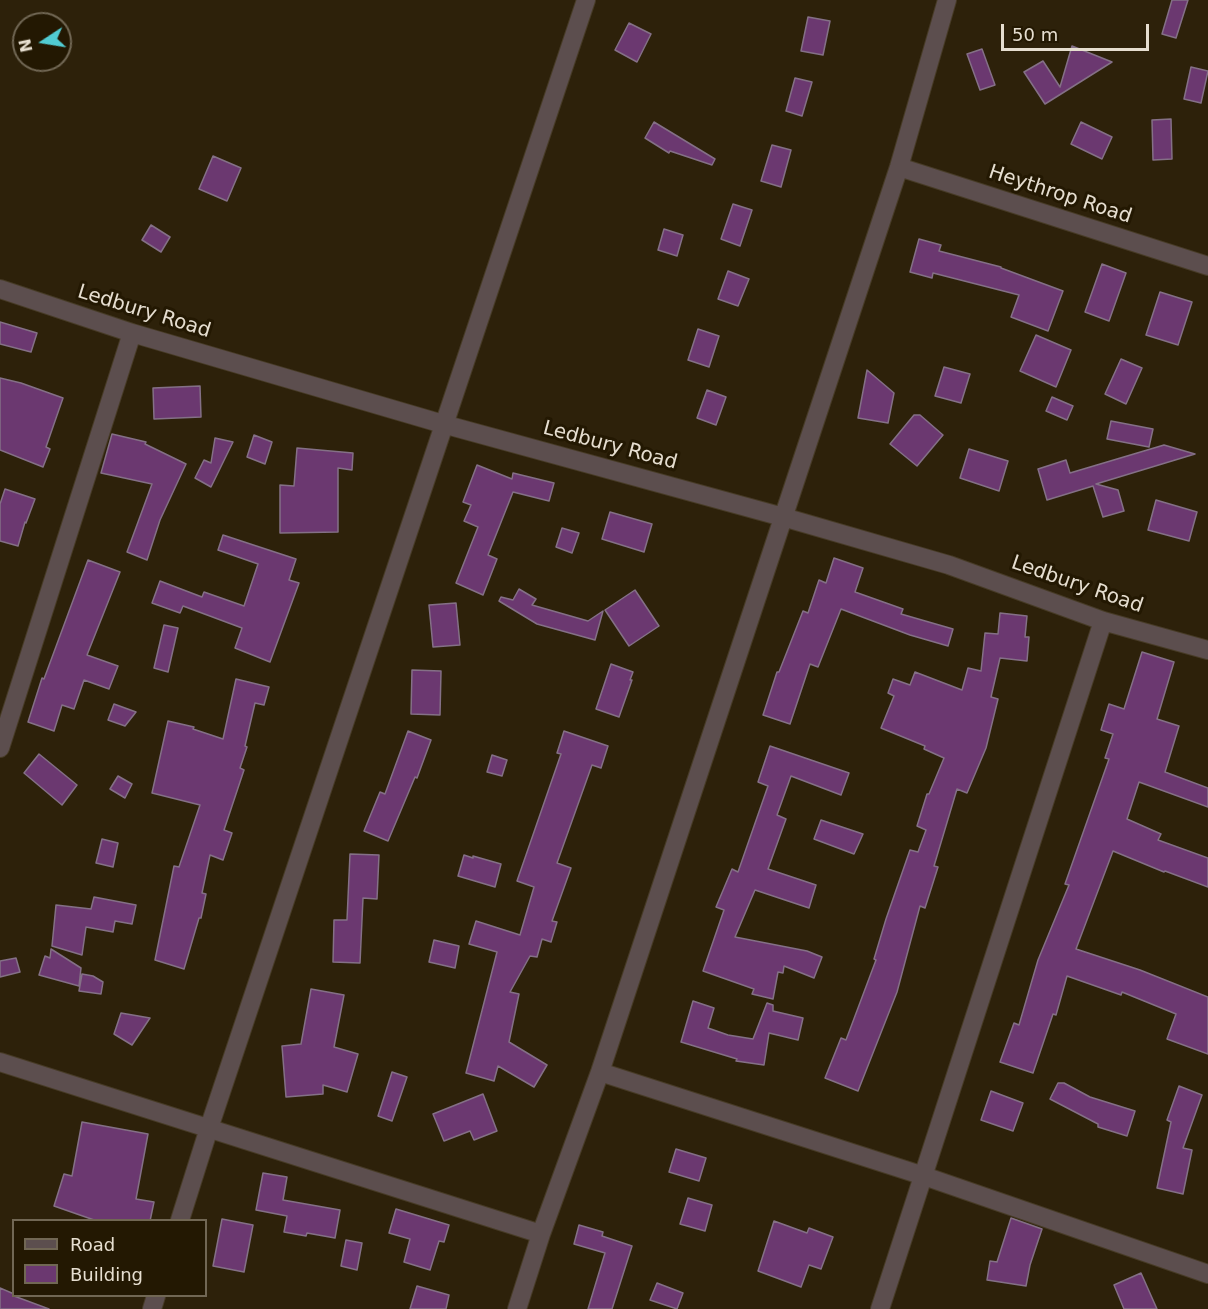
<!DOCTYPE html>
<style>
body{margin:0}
#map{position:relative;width:1208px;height:1309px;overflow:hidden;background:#2d210a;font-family:"DejaVu Sans",sans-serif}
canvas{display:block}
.legend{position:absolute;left:12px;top:1219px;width:195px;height:78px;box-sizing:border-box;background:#231802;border:2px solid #716754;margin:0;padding:8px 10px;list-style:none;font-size:18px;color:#e6ded0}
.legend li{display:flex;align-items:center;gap:12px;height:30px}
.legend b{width:30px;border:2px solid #716754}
.north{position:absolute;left:12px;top:12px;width:60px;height:60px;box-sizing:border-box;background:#231802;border:2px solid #716754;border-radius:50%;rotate:258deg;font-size:16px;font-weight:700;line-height:24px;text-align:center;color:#e6ded0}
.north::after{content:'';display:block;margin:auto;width:21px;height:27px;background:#51ccd3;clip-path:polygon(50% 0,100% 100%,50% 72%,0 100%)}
.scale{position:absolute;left:1001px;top:24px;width:148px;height:27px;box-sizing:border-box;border:3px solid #e6ded0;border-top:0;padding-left:8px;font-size:18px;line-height:21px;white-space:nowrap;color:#e6ded0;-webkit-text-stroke:4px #231802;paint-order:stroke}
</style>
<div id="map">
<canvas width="1208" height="1309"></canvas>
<ul class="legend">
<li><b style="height:8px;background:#5c4e4e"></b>Road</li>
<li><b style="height:16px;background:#6b3870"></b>Building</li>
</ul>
<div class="north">N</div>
<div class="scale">50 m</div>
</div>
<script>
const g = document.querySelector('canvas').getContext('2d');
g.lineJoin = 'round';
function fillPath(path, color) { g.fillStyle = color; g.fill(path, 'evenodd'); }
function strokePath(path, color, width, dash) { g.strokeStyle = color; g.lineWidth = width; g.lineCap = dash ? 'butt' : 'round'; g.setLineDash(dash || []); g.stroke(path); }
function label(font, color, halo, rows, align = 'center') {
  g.font = font + ' "DejaVu Sans",sans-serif'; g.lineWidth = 6; g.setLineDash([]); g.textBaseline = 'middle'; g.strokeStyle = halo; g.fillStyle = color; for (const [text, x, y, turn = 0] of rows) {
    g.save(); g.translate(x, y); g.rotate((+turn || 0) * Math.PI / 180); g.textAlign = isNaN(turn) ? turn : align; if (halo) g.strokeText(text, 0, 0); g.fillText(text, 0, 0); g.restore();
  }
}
const building = new Path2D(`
 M 1172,0 L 1188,0 L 1176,38 L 1162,34 Z
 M 808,17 L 830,21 L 823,55 L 801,51 Z
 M 629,23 L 651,34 L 637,62 L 615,50 Z
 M 1072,46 L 1112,62 L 1045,104 L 1024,72 L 1043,61 L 1060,87 Z
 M 982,49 L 995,85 L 980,90 L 967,54 Z
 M 1191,67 L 1208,71 L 1201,103 L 1184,99 Z
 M 795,78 L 812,82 L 802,116 L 786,111 Z
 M 1171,119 L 1172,159 L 1153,160 L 1152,120 Z
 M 654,122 L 715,159 L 712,165 L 670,151 L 669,153 L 645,138 Z
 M 1081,122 L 1112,137 L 1102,159 L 1071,144 Z
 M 772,145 L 791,150 L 781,187 L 761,181 Z
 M 213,156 L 241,168 L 227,201 L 199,189 Z
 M 733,204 L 752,210 L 740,246 L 721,239 Z
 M 151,225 L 170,237 L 161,252 L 142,240 Z
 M 664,229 L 683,235 L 677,256 L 658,250 Z
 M 919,239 L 941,245 L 939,251 L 1001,267 L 1001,268 L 1063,291 L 1048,331 L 1011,317 L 1019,295 L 933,273 L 932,278 L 910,272 Z
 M 1102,264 L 1126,273 L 1109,321 L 1085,312 Z
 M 728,271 L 749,279 L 738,306 L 718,299 Z
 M 1160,292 L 1192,302 L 1178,345 L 1146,335 Z
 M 0,322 L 37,333 L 31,352 L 0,344 Z
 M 698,329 L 719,336 L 709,367 L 688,360 Z
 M 1036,335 L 1071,350 L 1056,387 L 1020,371 Z
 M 1121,359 L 1142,368 L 1126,404 L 1105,394 Z
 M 944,367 L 970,374 L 961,403 L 935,396 Z
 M 867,370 L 894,393 L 888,423 L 858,418 Z
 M 0,378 L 21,383 L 63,398 L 46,447 L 50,449 L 43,467 L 0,450 Z
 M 200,386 L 201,417 L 154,419 L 153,388 Z
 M 707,390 L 726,397 L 716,425 L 697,418 Z
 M 1052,397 L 1073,406 L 1067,420 L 1046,411 Z
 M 914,415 L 920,415 L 943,435 L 917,466 L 890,444 Z
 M 1111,421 L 1153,429 L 1149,447 L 1107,439 Z
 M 112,434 L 146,442 L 145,444 L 186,464 L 160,520 L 147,560 L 127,552 L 152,484 L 101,473 Z
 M 254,435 L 272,442 L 265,464 L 247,457 Z
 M 215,438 L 233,442 L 211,487 L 195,478 L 204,460 L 211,463 Z
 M 1164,445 L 1195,454 L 1096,484 L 1118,490 L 1124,511 L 1103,517 L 1093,486 L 1047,500 L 1038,469 L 1066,460 L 1070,473 Z
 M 297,448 L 353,453 L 352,470 L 338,468 L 338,532 L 280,533 L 280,485 L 294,486 Z
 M 969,449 L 1008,461 L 999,491 L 960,478 Z
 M 477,465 L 512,479 L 513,473 L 554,483 L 549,501 L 513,492 L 488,555 L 497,559 L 483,595 L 456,583 L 478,527 L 464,521 L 471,505 L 463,502 Z
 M 5,489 L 35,499 L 26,523 L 25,522 L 18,546 L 0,541 L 0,504 Z
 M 1156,500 L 1197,512 L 1189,541 L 1148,530 Z
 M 610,512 L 652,524 L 644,552 L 602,539 Z
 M 562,528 L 579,533 L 572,553 L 556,547 Z
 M 223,535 L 296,559 L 289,580 L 299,583 L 270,662 L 235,648 L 242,628 L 183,606 L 180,613 L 152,603 L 160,581 L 202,597 L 204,592 L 244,606 L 258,564 L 218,550 Z
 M 834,558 L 863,568 L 855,592 L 903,609 L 901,614 L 953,629 L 948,646 L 910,635 L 841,609 L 818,667 L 810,664 L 790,724 L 763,715 L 777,672 L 779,672 L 803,611 L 808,613 L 819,580 L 826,583 Z
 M 88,560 L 120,572 L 87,655 L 118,666 L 109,689 L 84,680 L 74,709 L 62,705 L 54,731 L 28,722 L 42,678 L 44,679 Z
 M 519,589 L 536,599 L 532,605 L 588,621 L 603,611 L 595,640 L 537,624 L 499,601 L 501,597 L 513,600 Z
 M 635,590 L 659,626 L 629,646 L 605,610 Z
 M 456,603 L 460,645 L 433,647 L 429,605 Z
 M 1000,613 L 1027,616 L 1025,637 L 1029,637 L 1027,661 L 1000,658 L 991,697 L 998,699 L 986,748 L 967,793 L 957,789 L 934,866 L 938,867 L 925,908 L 920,906 L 897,992 L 858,1091 L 825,1078 L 841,1038 L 846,1040 L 876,960 L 874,959 L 886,919 L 910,850 L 918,852 L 926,830 L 917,826 L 927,794 L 929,794 L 944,758 L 924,749 L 925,746 L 881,728 L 894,696 L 888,693 L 893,679 L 910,685 L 915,672 L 962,690 L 968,668 L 981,671 L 985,633 L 998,634 Z
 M 164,625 L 178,628 L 168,672 L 154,668 Z
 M 1142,652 L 1174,662 L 1157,719 L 1179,726 L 1165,772 L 1208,788 L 1208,807 L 1139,782 L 1127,819 L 1161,834 L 1158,840 L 1208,858 L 1208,887 L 1165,871 L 1164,872 L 1113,851 L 1076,949 L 1140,970 L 1208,997 L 1208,1054 L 1167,1039 L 1176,1014 L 1122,992 L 1121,995 L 1067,976 L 1056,1015 L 1053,1014 L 1033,1073 L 1000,1062 L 1014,1023 L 1019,1025 L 1038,960 L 1069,885 L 1065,884 L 1109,759 L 1105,758 L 1113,734 L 1101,730 L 1109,704 L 1124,709 Z
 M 611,664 L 633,672 L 630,680 L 632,680 L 619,717 L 596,709 Z
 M 412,670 L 441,671 L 440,715 L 411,714 Z
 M 236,679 L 269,687 L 264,705 L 255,703 L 245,746 L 247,747 L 240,768 L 244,770 L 224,830 L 232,833 L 223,860 L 210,855 L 202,893 L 206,894 L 201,918 L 199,918 L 184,969 L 155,960 L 174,866 L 179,867 L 200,805 L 152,793 L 168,721 L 194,727 L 193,729 L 223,739 Z
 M 114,704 L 136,712 L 125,726 L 108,720 Z
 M 408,731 L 431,740 L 417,778 L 415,777 L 388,841 L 364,831 L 380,792 L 385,794 Z
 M 564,731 L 608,746 L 601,768 L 592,765 L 557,863 L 571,868 L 552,921 L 557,922 L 551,942 L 542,939 L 537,957 L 530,956 L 510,992 L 519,994 L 509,1042 L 547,1065 L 534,1087 L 498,1066 L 494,1081 L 466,1073 L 497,952 L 469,944 L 476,921 L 520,935 L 534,887 L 517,881 L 561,754 L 557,753 Z
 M 770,746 L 849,773 L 841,795 L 791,776 L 777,815 L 786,819 L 768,869 L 816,885 L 809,908 L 755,890 L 735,937 L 807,951 L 822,957 L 814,978 L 784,966 L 783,973 L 778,972 L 773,999 L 752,994 L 754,989 L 703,971 L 724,910 L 716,907 L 732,869 L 738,872 L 768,786 L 758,782 Z
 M 39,754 L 77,785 L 62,805 L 24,773 Z
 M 492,755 L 507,760 L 502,776 L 487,772 Z
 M 118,776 L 132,784 L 125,798 L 110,789 Z
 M 821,820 L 863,834 L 854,854 L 814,839 Z
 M 102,839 L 118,843 L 113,867 L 96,863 Z
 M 350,854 L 379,855 L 377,899 L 363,898 L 360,963 L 333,962 L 334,920 L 347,920 Z
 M 464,855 L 473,858 L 473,856 L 501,864 L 495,887 L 458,876 Z
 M 94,897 L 136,905 L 132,924 L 115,921 L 113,932 L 86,927 L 82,955 L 52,946 L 56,905 L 91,909 Z
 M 434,940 L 459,946 L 455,968 L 429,962 Z
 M 51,949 L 81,968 L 79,986 L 39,975 L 45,956 L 50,958 Z
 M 16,958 L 20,972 L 0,977 L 0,961 Z
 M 82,974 L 93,976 L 103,982 L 101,994 L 79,991 Z
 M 311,989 L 344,995 L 334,1047 L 358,1054 L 347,1092 L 323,1085 L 323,1094 L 286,1097 L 282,1046 L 301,1044 Z
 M 693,1001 L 714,1008 L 708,1028 L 728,1035 L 753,1039 L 767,1003 L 773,1005 L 773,1011 L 803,1018 L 798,1040 L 769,1033 L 764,1065 L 736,1061 L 737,1059 L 681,1042 Z
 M 121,1013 L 150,1018 L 132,1045 L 114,1034 Z
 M 392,1072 L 407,1077 L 392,1121 L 378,1116 Z
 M 1058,1083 L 1064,1083 L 1090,1097 L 1135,1111 L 1127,1136 L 1098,1127 L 1098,1124 L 1050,1099 Z
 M 1179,1086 L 1202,1095 L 1183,1148 L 1192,1150 L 1183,1194 L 1157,1188 L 1171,1122 L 1167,1120 Z
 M 991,1091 L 1023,1103 L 1013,1131 L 981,1120 Z
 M 483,1094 L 497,1131 L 474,1140 L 470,1131 L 444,1141 L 433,1114 Z
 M 82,1122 L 148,1134 L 136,1199 L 154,1202 L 150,1221 L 97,1221 L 54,1206 L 64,1174 L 72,1176 Z
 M 676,1149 L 706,1158 L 699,1181 L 669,1172 Z
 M 263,1173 L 287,1177 L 283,1200 L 340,1210 L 335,1238 L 307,1233 L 306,1236 L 284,1232 L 287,1216 L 256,1210 Z
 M 688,1198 L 712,1205 L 705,1231 L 680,1224 Z
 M 396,1209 L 449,1225 L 444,1242 L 439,1241 L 430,1270 L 404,1262 L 410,1239 L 389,1233 Z
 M 1011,1218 L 1042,1229 L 1030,1265 L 1026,1286 L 987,1280 L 990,1261 L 997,1262 Z
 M 222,1219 L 253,1225 L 244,1272 L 213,1266 Z
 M 774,1221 L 807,1233 L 809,1228 L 833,1237 L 821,1269 L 809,1265 L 801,1287 L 758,1271 Z
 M 579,1225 L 603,1232 L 602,1236 L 632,1246 L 612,1309 L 588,1309 L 605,1253 L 574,1244 Z
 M 346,1240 L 362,1243 L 357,1270 L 341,1266 Z
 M 1141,1273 L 1157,1309 L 1124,1309 L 1114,1285 Z
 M 657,1283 L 683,1293 L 677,1309 L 650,1300 Z
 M 417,1286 L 449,1295 L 446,1309 L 410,1309 Z
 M 0,1288 L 14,1294 L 14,1296 L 49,1309 L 0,1309 Z`);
fillPath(building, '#6b3870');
strokePath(building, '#847086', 1.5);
const minor = new Path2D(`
 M 899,167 L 1208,266
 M 0,289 L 132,333 L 443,424 L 783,517 L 949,565 L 1103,621 L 1208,650
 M 0,748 L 132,333
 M 0,1062 L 541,1234
 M 600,1072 L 924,1176 L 1208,1274
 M 180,1220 L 209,1128 L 586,0
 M 152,1309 L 156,1296
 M 517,1309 L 541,1234 L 600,1072 L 899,167 L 947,0
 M 880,1309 L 1103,621`);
strokePath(minor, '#473b26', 20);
strokePath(minor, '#5c4e4e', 18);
label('20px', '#e6ded0', '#231802', [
 ["Heythrop Road",1060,195,18],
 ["Ledbury Road",144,312,17],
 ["Ledbury Road",610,446,15],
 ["Ledbury Road",1077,585,19]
]);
</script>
